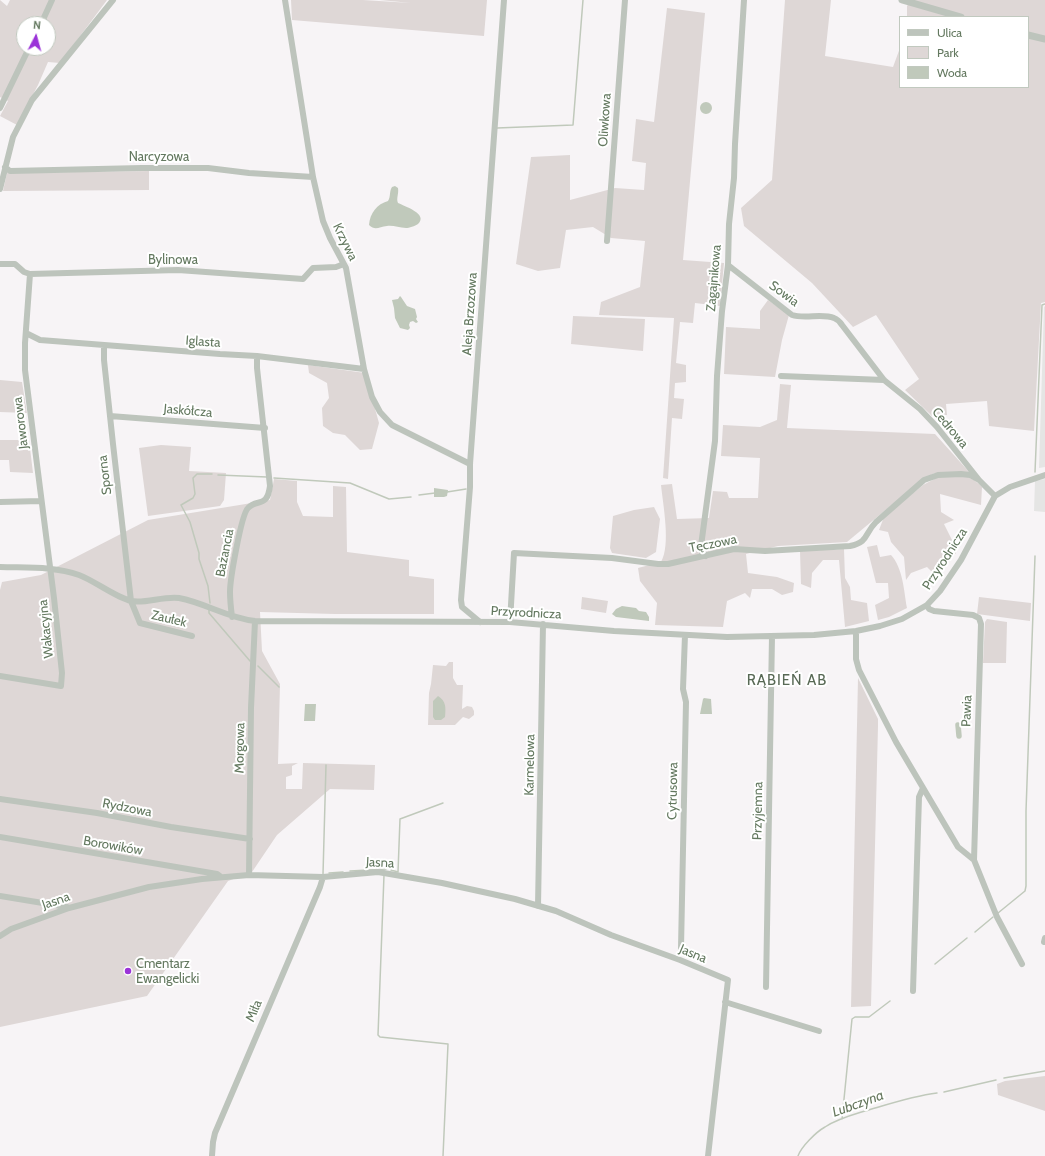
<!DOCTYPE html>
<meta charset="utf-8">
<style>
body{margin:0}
#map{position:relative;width:1045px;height:1156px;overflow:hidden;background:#f7f4f6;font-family:Cabin,sans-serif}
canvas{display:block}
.legend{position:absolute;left:899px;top:16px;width:130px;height:72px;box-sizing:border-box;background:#fff;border:1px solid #c1c9bf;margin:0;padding:5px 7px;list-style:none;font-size:12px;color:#63785f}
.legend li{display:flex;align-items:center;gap:8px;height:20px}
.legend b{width:20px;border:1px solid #c1c9bf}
.north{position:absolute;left:16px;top:16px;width:40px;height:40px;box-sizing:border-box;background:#fff;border:1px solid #c1c9bf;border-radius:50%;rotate:6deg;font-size:11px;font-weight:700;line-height:16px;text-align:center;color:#63785f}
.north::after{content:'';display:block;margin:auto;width:14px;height:18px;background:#9b33d8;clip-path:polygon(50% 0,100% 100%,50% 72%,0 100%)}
</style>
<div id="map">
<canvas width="1045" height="1156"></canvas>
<ul class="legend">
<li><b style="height:5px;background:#bdc4bc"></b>Ulica</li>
<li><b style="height:11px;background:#ded7d6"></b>Park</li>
<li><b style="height:11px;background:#c0c9bb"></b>Woda</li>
</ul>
<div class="north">N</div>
</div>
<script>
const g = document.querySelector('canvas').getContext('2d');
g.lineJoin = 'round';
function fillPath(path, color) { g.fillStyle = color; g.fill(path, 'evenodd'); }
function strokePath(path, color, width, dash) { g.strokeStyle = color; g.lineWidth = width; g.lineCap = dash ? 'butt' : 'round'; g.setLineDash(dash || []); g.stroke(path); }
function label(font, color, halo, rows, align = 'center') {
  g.font = font + ' Cabin,sans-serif'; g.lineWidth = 4; g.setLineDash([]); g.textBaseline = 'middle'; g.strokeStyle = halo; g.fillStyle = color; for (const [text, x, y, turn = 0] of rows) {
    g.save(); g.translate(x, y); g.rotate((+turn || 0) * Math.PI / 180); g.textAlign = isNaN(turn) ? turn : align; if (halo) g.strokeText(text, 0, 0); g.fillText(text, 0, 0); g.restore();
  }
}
fillPath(new Path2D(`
 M 1045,306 L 1045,467 L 1039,468 L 1044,307 Z
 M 1045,479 L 1045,512 L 1034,511 L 1035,481 Z`), '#e5e5e4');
fillPath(new Path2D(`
 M 0,0 L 7,6 L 10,0 L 107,0 L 60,63 L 48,62 L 38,85 L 17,125 L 0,116 L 8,101 L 0,97 ZM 24,24 L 48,24 L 48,48 L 24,48 Z
 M 291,0 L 363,0 L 411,3 L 380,0 L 487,0 L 484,36 L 292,20 Z
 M 785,0 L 831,0 L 825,56 L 893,67 L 900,48 L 900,87 L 1028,87 L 1028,17 L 907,17 L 907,6 L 912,0 L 1045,0 L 1045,302 L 1041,303 L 1034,431 L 989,426 L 987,401 L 946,404 L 947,415 L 932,416 L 905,390 L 919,379 L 876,315 L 853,327 L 812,283 L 744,226 L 741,208 L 772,180 Z
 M 667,8 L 705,13 L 683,260 L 724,263 L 720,306 L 695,303 L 693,323 L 680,322 L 676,363 L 686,365 L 686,382 L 675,383 L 674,398 L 684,399 L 682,419 L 672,418 L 668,479 L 663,478 L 674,318 L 599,315 L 601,302 L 640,287 L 645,241 L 611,238 L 593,227 L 566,230 L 560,268 L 538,271 L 516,264 L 531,157 L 570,155 L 570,200 L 615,188 L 644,190 L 646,163 L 632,161 L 636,119 L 654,122 Z
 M 149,171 L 149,190 L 3,191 L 7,173 Z
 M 768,300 L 789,315 L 782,340 L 775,377 L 724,374 L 726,327 L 760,329 L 760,311 Z
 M 573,316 L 645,319 L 643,351 L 571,344 Z
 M 308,365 L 365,373 L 379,423 L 372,449 L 360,450 L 345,435 L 333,433 L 323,426 L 322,408 L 329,398 L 327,383 L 309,373 Z
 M 0,380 L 22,382 L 27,413 L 0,412 Z
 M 780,384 L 791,385 L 787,428 L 935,434 L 970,473 L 935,473 L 924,478 L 847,542 L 778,546 L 746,554 L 748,573 L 777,577 L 794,583 L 793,592 L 782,595 L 772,589 L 752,589 L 750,598 L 745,593 L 727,601 L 723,627 L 655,625 L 657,603 L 640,581 L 638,568 L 661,562 C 671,545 663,505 661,485 L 672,484 L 677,519 L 709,518 L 713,491 L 727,492 L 729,498 L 758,498 L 760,458 L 721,456 L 723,425 L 760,427 L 777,420 Z
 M 0,440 L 29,440 L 33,473 L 10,472 L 9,460 L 0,460 Z
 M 161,445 L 191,447 L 189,471 L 226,473 L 224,500 L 220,506 L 148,516 L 139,448 Z
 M 944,474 C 962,476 968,473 982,487 L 981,505 L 940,494 L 941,512 L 954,520 L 944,524 L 954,544 L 956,553 L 937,577 L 927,567 L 911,573 L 906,580 L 904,557 L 891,542 L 888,532 L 879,530 L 884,517 L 923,485 Z
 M 274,479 L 297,481 L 297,502 L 303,516 L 333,517 L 333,486 L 346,487 L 347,552 L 409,560 L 409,576 L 434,579 L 434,614 L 335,614 L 260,612 L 262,651 L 280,684 L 278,764 L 298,763 L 292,766 L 292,775 L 286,777 L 286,789 L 302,789 L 303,763 L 375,765 L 374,790 L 330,789 L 277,835 L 252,872 L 228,881 L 147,996 L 0,1027 L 0,590 L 2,582 L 41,575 L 148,520 L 270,500 Z
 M 654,507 L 660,519 L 656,552 L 646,558 L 612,553 L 610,548 L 613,516 L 634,510 Z
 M 877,545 L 880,557 L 891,555 C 903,568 904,591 907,608 L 889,617 L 878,620 L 875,605 L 889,598 L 888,583 L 876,583 L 867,547 Z
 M 844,549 L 845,578 L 850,587 L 851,600 L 867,603 L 869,621 L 845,627 L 839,560 L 823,560 L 812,573 L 811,588 L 801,584 L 800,551 Z
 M 582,597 L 608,601 L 606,613 L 581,609 Z
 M 979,597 L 1031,603 L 1030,621 L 977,614 Z
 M 987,619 L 1007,622 L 1006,663 L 983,663 L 985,622 Z
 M 449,662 L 453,662 L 453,678 L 457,685 L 463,685 L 462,709 L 467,706 L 472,707 L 474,711 L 474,715 L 469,719 L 463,717 L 455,725 L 428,725 L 429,693 L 431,684 L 433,665 L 446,666 Z
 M 858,678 L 878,719 L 878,726 L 871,1006 L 851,1007 Z
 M 1045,1076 L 1045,1111 L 998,1095 L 997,1084 L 1005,1081 Z`), '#ded7d6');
fillPath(new Path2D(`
 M700 108a6 6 0 1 1 12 0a6 6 0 1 1-12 0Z
 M 395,186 L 398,188 C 399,194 396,198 398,203 C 404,206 429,214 418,224 C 415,226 409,228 406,228 C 399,228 393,225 387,226 C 379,227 375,231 369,225 C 370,213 377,204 388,201 C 391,196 389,192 392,187 Z
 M 400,296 L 401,297 L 407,306 L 415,309 L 417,317 L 416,319 L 418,322 L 416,323 L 413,321 L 410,322 L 409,325 L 410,328 L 408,330 L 400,328 L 395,318 L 394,308 L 392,300 L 398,299 Z
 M 434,488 L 448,490 L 447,496 L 444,497 L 434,497 Z
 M 622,606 L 636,608 L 639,611 L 646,612 L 649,617 L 649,621 L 616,617 L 612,614 L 616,609 Z
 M 438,696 C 446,701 446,707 445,717 L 441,720 L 435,720 L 433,717 L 433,701 Z
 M 704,698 L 711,699 L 712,714 L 700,714 L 703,699 Z
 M 305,704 L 316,704 L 315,721 L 304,721 Z`), '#c0c9bb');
strokePath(new Path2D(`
 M 497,128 L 573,125 L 583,0
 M 1035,472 L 1042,305 L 1045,304
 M 218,475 L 267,477
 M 274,478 L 350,483 L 389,499 L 411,497
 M 447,492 L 466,489
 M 419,495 L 435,493
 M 210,603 L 208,586 L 199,559 L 199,553 L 190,522 L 181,505 L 193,498 L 195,494 L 193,478 L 197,474 L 212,474
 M 209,610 L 209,613 L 250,661
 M 258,666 L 279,687
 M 391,870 L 398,872 L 400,819 L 443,803
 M 350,871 L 386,869
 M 329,873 L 343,872
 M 323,874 L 326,765
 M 384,875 L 378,1035 L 380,1037 L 448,1044 L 443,1156
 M 998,913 L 1025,891 L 1026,886 L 1026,811 L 1035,556
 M 975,932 L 993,917
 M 935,964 L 967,938
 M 1004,1078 L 1045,1071
 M 944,1092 L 996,1080
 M 842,1119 L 852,1019 L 855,1017 L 869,1017 L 890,1001
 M 798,1156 C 801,1147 816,1132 825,1127 C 837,1119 852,1115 865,1111 C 889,1104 913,1096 937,1093`), '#c0c9bb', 1.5);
strokePath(new Path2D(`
 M 958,725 L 959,736`), '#c0c9bb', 5.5);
strokePath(new Path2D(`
 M 285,0 L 313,177 L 323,221 L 330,238 L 346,268 L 364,369 L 372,397 L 380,412 L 392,425 L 470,464
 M 41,24 L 52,0
 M 0,108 L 29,48
 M 5,167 L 10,171 L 142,168 L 208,168 L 249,173 L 313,177
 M 0,189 L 13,137 L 32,100 L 113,0
 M 607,241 L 625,0
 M 0,264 L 15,264 L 24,272 L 30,274 L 178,270 L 303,279 L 313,268 L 336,267 L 344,264
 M 728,265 L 792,315 C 805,319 823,313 834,318 C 837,319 840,322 842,325 L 884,380 L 920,409 L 937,427 L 979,480 L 995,496
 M 26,333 L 40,340 L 220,354 L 257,356 L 364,369
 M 104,345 L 104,360 L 113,444 L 131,601 L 140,623 L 192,636
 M 781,376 L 884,380
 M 110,416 L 265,428
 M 0,502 L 41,501
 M 706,556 L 702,552 L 701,546 L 715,441 L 717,376 L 722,311 L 728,265 L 729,224 L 734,178 L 735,144 L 744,0
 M 0,567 C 26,568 54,566 79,575 C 95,581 115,597 131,601 C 145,604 163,596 179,598 C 206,603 227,618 255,621 L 510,622 L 614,631 L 727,637 L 814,635 L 856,631 L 880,626 L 902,619 L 927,605 L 940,591 L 961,560 L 995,496 L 1010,487 L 1045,475
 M 927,605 L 929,609 L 934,611 L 973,615 L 979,618 L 981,624 L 974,860 L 997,917 L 1022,964
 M 232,617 C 231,609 230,600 230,592 C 230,580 241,515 248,508 C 257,498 267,509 270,486 L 257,368 L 257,356
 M 480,622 L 462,607 L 461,600 L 470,487 L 470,464 L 504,0
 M 510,622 L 514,553 L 612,558 L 658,564 L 668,564 L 734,549 L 765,551 L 850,546 C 869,542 864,534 876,522 L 924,480 L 938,475 L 961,474 L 970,475 L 979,480
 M 856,631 L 856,659 L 859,670 L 896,742 L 958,847 L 974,860
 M 0,676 L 61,686 L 62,673 L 54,598 L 25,370 L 25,343 L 30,274
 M 0,799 L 97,813 L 171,827 L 250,839
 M 0,837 L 217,874 L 221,877
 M 249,875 L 251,708 L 255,621
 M 0,896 L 67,907
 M 538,906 L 543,624
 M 0,936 L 11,929 L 69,908 L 149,887 L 202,879 L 249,875 L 323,877 L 378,872 L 442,883 L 515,899 L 556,911 L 611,935 L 680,960 L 728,980 L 708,1156
 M 1044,942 L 1045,938
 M 681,948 L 686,702 L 683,689 L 685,635
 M 766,987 L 772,636
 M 913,991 L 919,797 L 923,788
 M 725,1002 L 819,1031
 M 212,1156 L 213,1142 L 215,1133 L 320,887 L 323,877`), '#bdc4bc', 6);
strokePath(new Path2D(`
 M 902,0 L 961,17
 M 1028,35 L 1045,39`), '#bdc4bc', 7);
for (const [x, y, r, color] of [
 [128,971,4,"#9b33d8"]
]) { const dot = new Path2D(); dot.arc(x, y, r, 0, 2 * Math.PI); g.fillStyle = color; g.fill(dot); strokePath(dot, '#fff', 1.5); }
label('13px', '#63785f', '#fff', [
 ["Oliwkowa",605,120,-86],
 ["Narcyzowa",159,157],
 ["Krzywa",345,242,64],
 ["Bylinowa",173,260],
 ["Zagajnikowa",714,278,-85],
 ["Sowia",784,294,36],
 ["Aleja Brzozowa",470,314,-86],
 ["Iglasta",203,342,4],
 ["Jaskółcza",188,411,5],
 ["Jaworowa",21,423,-97],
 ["Cedrowa",950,428,50],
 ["Sporna",105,475,-97],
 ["Tęczowa",713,544,-11],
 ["Bażancia",225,553,-79],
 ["Przyrodnicza",945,559,-57],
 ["Przyrodnicza",526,613,3],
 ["Zaułek",169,619,13],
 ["Wakacyjna",46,629,-96],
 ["Pawia",967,711,-88],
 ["Morgowa",240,748,-89],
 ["Karmelowa",530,765,-89],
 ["Cytrusowa",673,791,-89],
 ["Rydzowa",127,808,11],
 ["Przyjemna",758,811,-89],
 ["Borowików",113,846,10],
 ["Jasna",380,863,3],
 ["Jasna",56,901,-19],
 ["Jasna",693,954,23],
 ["Miła",254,1011,-67]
]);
label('13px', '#63785f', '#fff', [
 ["Cmentarz",136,964],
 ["Ewangelicki",136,979]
], 'left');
label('italic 14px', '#67785e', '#fff', [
 ["Lubczyna",858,1104,-20]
]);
g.letterSpacing = '1px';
label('15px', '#586955', '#fff', [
 ["RĄBIEŃ AB",787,681]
]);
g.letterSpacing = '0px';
</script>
